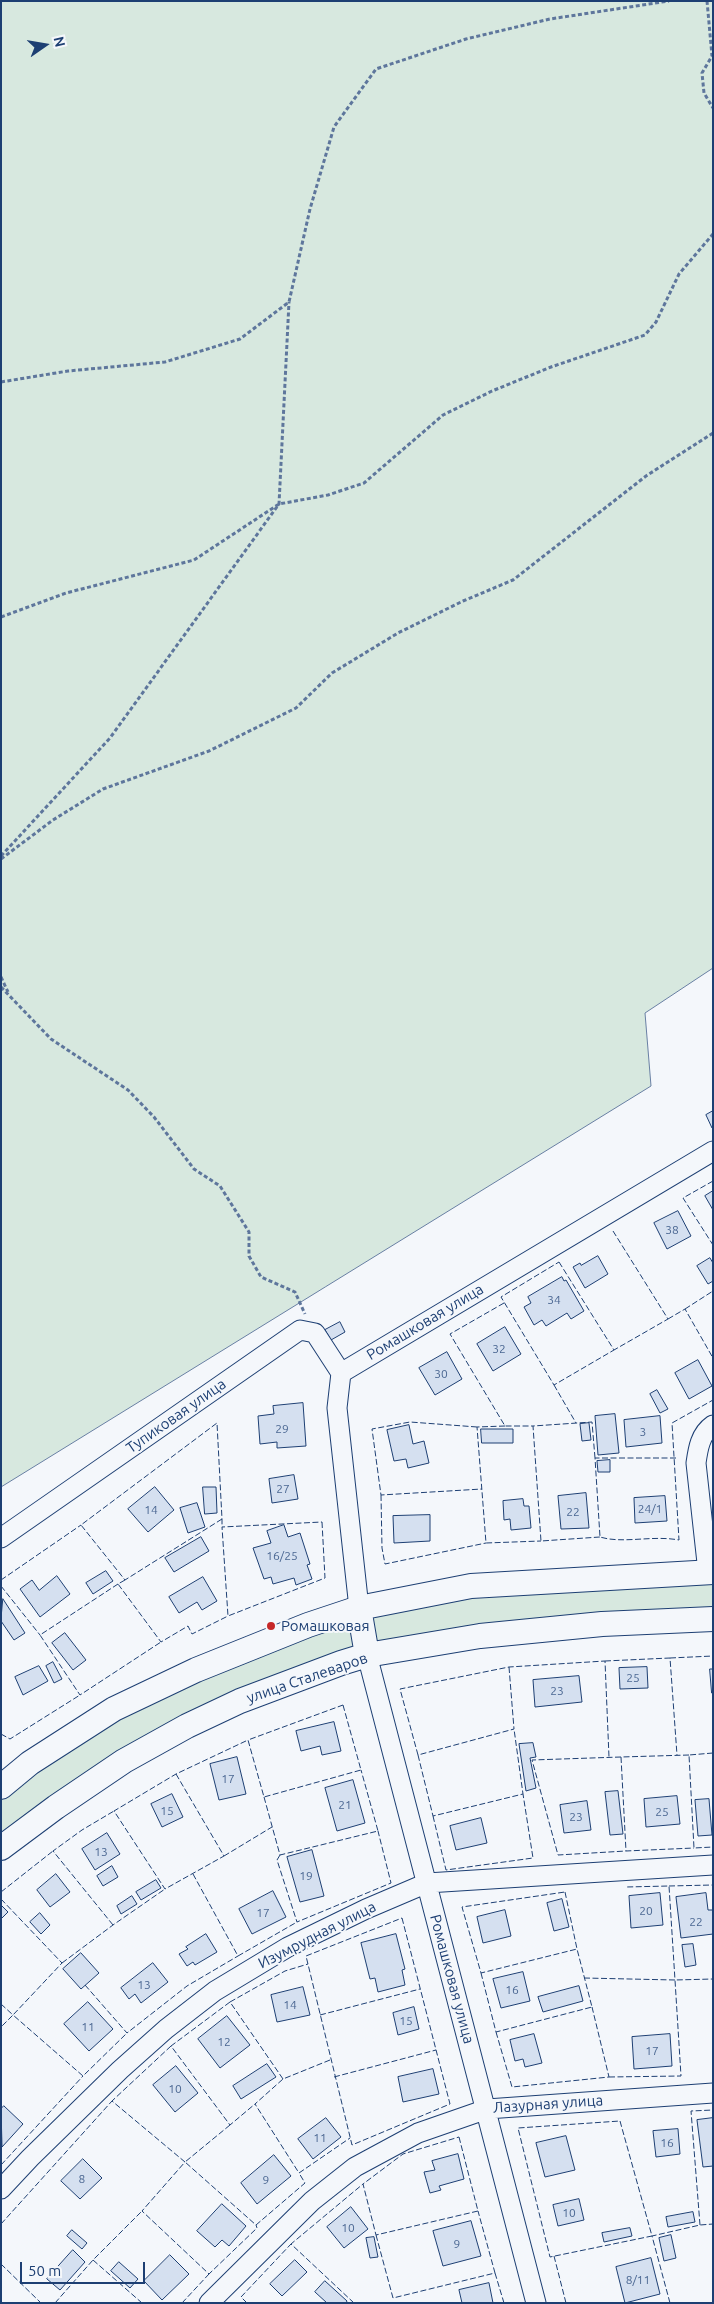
<!DOCTYPE html>
<meta charset="utf-8">
<style>
body{margin:0}
#map{position:relative;width:714px;height:2304px;overflow:hidden;background:#f4f7fb;font-family:Ubuntu,sans-serif}
canvas{display:block}
.frame{position:absolute;inset:0;border:2px solid #1d3f73;pointer-events:none}
.north{position:absolute;left:20px;top:20px;width:50px;height:50px;-webkit-text-stroke:4px #f4f7fb;paint-order:stroke;rotate:77deg;font-size:14px;font-weight:700;line-height:20px;text-align:center;color:#1d3f73}
.north::after{content:'';display:block;margin:auto;width:18px;height:22px;background:#1d3f73;clip-path:polygon(50% 0,100% 100%,50% 72%,0 100%)}
.scale{position:absolute;left:20px;top:2262px;width:125px;height:22px;box-sizing:border-box;border:2px solid #1d3f73;border-top:0;padding-left:6px;font-size:15px;line-height:18px;white-space:nowrap;color:#1d3f73;-webkit-text-stroke:4px #f4f7fb;paint-order:stroke}
</style>
<div id="map">
<canvas width="714" height="2304"></canvas>
<div class="frame"></div>
<div class="north">N</div>
<div class="scale">50 m</div>
</div>
<script>
const g = document.querySelector('canvas').getContext('2d');
g.lineJoin = 'round';
function fillPath(path, color) { g.fillStyle = color; g.fill(path, 'evenodd'); }
function strokePath(path, color, width, dash) { g.strokeStyle = color; g.lineWidth = width; g.lineCap = dash ? 'butt' : 'round'; g.setLineDash(dash || []); g.stroke(path); }
function label(font, color, halo, rows, align = 'center') {
  g.font = font + ' Ubuntu,sans-serif'; g.lineWidth = 4; g.setLineDash([]); g.textBaseline = 'middle'; g.strokeStyle = halo; g.fillStyle = color; for (const [text, x, y, turn = 0] of rows) {
    g.save(); g.translate(x, y); g.rotate((+turn || 0) * Math.PI / 180); g.textAlign = isNaN(turn) ? turn : align; if (halo) g.strokeText(text, 0, 0); g.fillText(text, 0, 0); g.restore();
  }
}
const green = new Path2D(`
 M 1,1 L 713,1 L 713,968 L 645,1013 L 651,1086 L 1,1487 Z
 M 713,1581 L 713,1610 L 376,1644 L 372,1616 L 497,1592 Z
 M 348,1623 L 353,1626 L 358,1643 L 353,1650 L 158,1732 L 73,1781 L 1,1835 L 1,1796 L 19,1782 L 142,1703 L 212,1673 Z`);
fillPath(green, '#d7e8df');
strokePath(green, '#687fa3', 1);
const building = new Path2D(`
 M 713,1111 L 713,1127 L 712,1128 L 706,1115 Z
 M 713,1191 L 713,1210 L 705,1196 Z
 M 678,1211 L 691,1236 L 667,1249 L 654,1223 Z
 M 598,1256 L 608,1274 L 585,1288 L 573,1267 L 580,1263 L 581,1265 Z
 M 710,1258 L 713,1263 L 713,1281 L 708,1284 L 697,1266 Z
 M 562,1277 L 564,1281 L 566,1280 L 584,1311 L 571,1319 L 567,1313 L 546,1326 L 542,1320 L 534,1325 L 524,1307 L 531,1303 L 528,1297 Z
 M 340,1322 L 345,1332 L 331,1340 L 325,1330 Z
 M 505,1327 L 521,1354 L 493,1371 L 477,1344 Z
 M 447,1352 L 462,1379 L 435,1395 L 419,1368 Z
 M 698,1360 L 712,1386 L 689,1399 L 675,1373 Z
 M 657,1390 L 668,1409 L 660,1413 L 650,1394 Z
 M 303,1403 L 306,1446 L 277,1448 L 277,1442 L 260,1444 L 258,1416 L 274,1414 L 273,1406 Z
 M 615,1414 L 619,1453 L 598,1455 L 595,1416 Z
 M 660,1416 L 662,1443 L 626,1447 L 624,1420 Z
 M 589,1423 L 591,1440 L 582,1441 L 580,1424 Z
 M 409,1425 L 413,1444 L 424,1441 L 429,1463 L 408,1468 L 406,1459 L 394,1461 L 387,1430 Z
 M 481,1429 L 513,1429 L 513,1443 L 482,1443 Z
 M 610,1460 L 610,1472 L 598,1472 L 597,1461 Z
 M 294,1475 L 298,1499 L 272,1503 L 269,1479 Z
 M 155,1487 L 174,1510 L 148,1532 L 128,1509 Z
 M 203,1487 L 216,1487 L 217,1513 L 205,1514 Z
 M 586,1493 L 589,1528 L 561,1529 L 558,1496 Z
 M 665,1496 L 667,1521 L 635,1523 L 634,1498 Z
 M 523,1499 L 524,1506 L 529,1506 L 531,1528 L 511,1530 L 510,1519 L 504,1520 L 503,1501 Z
 M 197,1503 L 205,1527 L 188,1533 L 180,1508 Z
 M 430,1515 L 430,1541 L 394,1543 L 393,1516 Z
 M 284,1525 L 288,1537 L 300,1533 L 310,1564 L 307,1565 L 312,1579 L 296,1585 L 294,1578 L 273,1584 L 271,1577 L 264,1579 L 253,1548 L 271,1543 L 267,1531 Z
 M 201,1537 L 209,1551 L 174,1572 L 165,1558 Z
 M 106,1571 L 113,1581 L 93,1594 L 86,1583 Z
 M 57,1576 L 70,1594 L 40,1617 L 20,1589 L 32,1580 L 39,1590 Z
 M 203,1577 L 217,1601 L 202,1610 L 197,1602 L 179,1613 L 169,1597 Z
 M 3,1599 L 25,1633 L 14,1640 L 1,1621 Z
 M 65,1633 L 86,1660 L 73,1670 L 52,1643 Z
 M 53,1662 L 62,1679 L 54,1683 L 46,1666 Z
 M 39,1666 L 48,1681 L 23,1695 L 15,1677 Z
 M 647,1667 L 648,1688 L 620,1689 L 619,1668 Z
 M 710,1669 L 713,1669 L 713,1693 L 712,1693 Z
 M 579,1676 L 582,1702 L 535,1707 L 533,1680 Z
 M 334,1722 L 341,1751 L 322,1755 L 320,1746 L 301,1751 L 296,1731 Z
 M 533,1743 L 536,1757 L 530,1758 L 536,1788 L 526,1791 L 519,1744 Z
 M 237,1757 L 246,1794 L 219,1800 L 210,1764 Z
 M 353,1780 L 365,1823 L 337,1831 L 325,1788 Z
 M 618,1791 L 623,1834 L 610,1835 L 605,1792 Z
 M 172,1794 L 183,1817 L 162,1827 L 151,1804 Z
 M 677,1796 L 680,1824 L 646,1827 L 644,1799 Z
 M 709,1799 L 712,1835 L 698,1836 L 695,1800 Z
 M 587,1801 L 591,1830 L 564,1833 L 560,1805 Z
 M 481,1818 L 487,1843 L 456,1850 L 450,1826 Z
 M 107,1833 L 120,1854 L 95,1870 L 82,1849 Z
 M 312,1850 L 324,1896 L 300,1902 L 287,1857 Z
 M 112,1866 L 118,1877 L 103,1886 L 97,1876 Z
 M 56,1874 L 70,1892 L 50,1907 L 37,1890 Z
 M 156,1880 L 161,1888 L 141,1900 L 136,1892 Z
 M 273,1891 L 286,1917 L 252,1934 L 239,1909 Z
 M 660,1893 L 663,1925 L 631,1928 L 629,1896 Z
 M 706,1893 L 708,1910 L 713,1910 L 713,1934 L 681,1938 L 676,1897 Z
 M 132,1896 L 137,1904 L 121,1914 L 117,1906 Z
 M 562,1899 L 569,1927 L 554,1931 L 547,1903 Z
 M 1,1905 L 8,1912 L 1,1919 Z
 M 505,1910 L 511,1936 L 483,1943 L 477,1917 Z
 M 40,1913 L 50,1925 L 41,1934 L 30,1922 Z
 M 206,1934 L 217,1952 L 195,1965 L 193,1962 L 187,1966 L 179,1954 L 188,1949 L 186,1947 Z
 M 396,1934 L 405,1969 L 402,1970 L 405,1985 L 378,1992 L 375,1978 L 370,1979 L 361,1943 Z
 M 693,1944 L 696,1965 L 685,1967 L 682,1945 Z
 M 81,1953 L 99,1973 L 81,1989 L 63,1969 Z
 M 153,1963 L 168,1982 L 141,2003 L 135,1994 L 129,1999 L 121,1988 Z
 M 523,1972 L 530,2001 L 501,2008 L 493,1979 Z
 M 579,1986 L 583,2001 L 543,2012 L 538,1997 Z
 M 303,1987 L 310,2015 L 277,2022 L 271,1995 Z
 M 88,2002 L 113,2029 L 89,2051 L 64,2024 Z
 M 414,2007 L 419,2029 L 398,2035 L 393,2013 Z
 M 227,2016 L 250,2045 L 220,2068 L 198,2039 Z
 M 534,2034 L 542,2063 L 525,2067 L 523,2059 L 515,2061 L 510,2040 Z
 M 670,2034 L 672,2066 L 634,2069 L 632,2037 Z
 M 267,2064 L 276,2077 L 241,2099 L 233,2086 Z
 M 176,2066 L 198,2093 L 175,2112 L 153,2085 Z
 M 433,2069 L 439,2094 L 403,2102 L 398,2077 Z
 M 4,2106 L 23,2124 L 2,2147 L 1,2109 Z
 M 326,2118 L 341,2137 L 313,2159 L 298,2139 Z
 M 713,2118 L 713,2166 L 703,2167 L 697,2120 Z
 M 678,2129 L 680,2154 L 656,2157 L 653,2131 Z
 M 566,2136 L 575,2170 L 545,2177 L 536,2143 Z
 M 458,2154 L 464,2179 L 439,2186 L 441,2190 L 430,2193 L 424,2172 L 435,2170 L 432,2161 Z
 M 274,2155 L 291,2176 L 257,2204 L 241,2183 Z
 M 83,2159 L 102,2178 L 80,2199 L 61,2181 Z
 M 579,2199 L 584,2220 L 558,2226 L 553,2205 Z
 M 222,2204 L 246,2226 L 229,2246 L 222,2240 L 215,2247 L 197,2231 Z
 M 351,2207 L 368,2229 L 344,2248 L 327,2227 Z
 M 693,2212 L 695,2222 L 668,2227 L 666,2217 Z
 M 471,2221 L 481,2256 L 443,2266 L 433,2231 Z
 M 630,2228 L 632,2236 L 604,2242 L 602,2233 Z
 M 72,2230 L 87,2243 L 82,2249 L 67,2236 Z
 M 671,2235 L 676,2258 L 664,2261 L 659,2238 Z
 M 374,2237 L 378,2257 L 370,2258 L 366,2238 Z
 M 73,2250 L 85,2262 L 60,2290 L 47,2279 Z
 M 170,2255 L 189,2274 L 162,2300 L 144,2281 Z
 M 651,2258 L 660,2294 L 625,2303 L 616,2267 Z
 M 295,2260 L 307,2272 L 282,2296 L 270,2284 Z
 M 119,2262 L 138,2279 L 130,2288 L 111,2271 Z
 M 325,2281 L 347,2301 L 346,2303 L 327,2303 L 315,2292 Z
 M 489,2283 L 493,2303 L 462,2303 L 459,2290 Z`);
fillPath(building, '#d5e0f0');
strokePath(building, '#1d3f73', 1);
const minor = new Path2D(`
 M 341,1373 L 713,1151
 M 341,1373 L 337,1408 L 359,1608
 M 1,1538 L 300,1330 L 315,1333 L 341,1373
 M 708,1572 L 696,1463 C 698,1449 700,1434 713,1425
 M 367,1655 L 536,2303
 M 1,2189 L 30,2158 L 120,2070 L 166,2029 L 215,1991 L 288,1947 L 366,1909 L 427,1883 L 713,1865
 M 209,2303 L 312,2201 L 355,2167 L 418,2133 L 487,2109 L 713,2093`);
const major = new Path2D(`
 M 359,1608 L 367,1655
 M 1,1787 L 30,1763 L 114,1709 L 196,1670 L 308,1625 L 359,1608 L 471,1586 L 713,1572
 M 1,1848 L 56,1807 L 124,1761 L 187,1726 L 240,1701 L 341,1663 L 367,1655 L 480,1636 L 602,1624 L 713,1619`);
strokePath(minor, '#1d3f73', 21);
strokePath(major, '#1d3f73', 26);
strokePath(new Path2D(`
 M 707,1 L 712,56 L 702,73 L 704,93 L 713,108
 M 1,382 L 68,371 L 165,362 L 240,339 L 289,302 L 310,209 L 334,127 L 376,69 L 466,39 L 550,19 L 669,1
 M 1,617 L 66,593 L 194,560 L 279,504 L 328,495 L 364,483 L 443,415 L 492,391 L 551,367 L 645,335 L 656,322 L 679,274 L 713,234
 M 1,856 L 110,738 L 279,504 L 289,302
 M 1,859 L 53,820 L 103,789 L 209,751 L 296,708 L 332,673 L 398,633 L 463,601 L 513,580 L 646,476 L 713,433
 M 1,977 L 8,992
 M 1,987 L 51,1039 L 128,1090 L 154,1117 L 194,1169 L 220,1186 L 249,1232 L 249,1256 L 261,1277 L 295,1292 L 305,1314`), '#5e769c', 3, [4, 2.5]);
strokePath(minor, '#f4f7fb', 19);
strokePath(major, '#f4f7fb', 24);
strokePath(new Path2D(`
 M 713,1181 L 683,1198 L 713,1245
 M 613,1231 L 668,1319 L 614,1350
 M 559,1262 L 614,1350 L 554,1385 L 501,1297 Z
 M 504,1303 L 450,1334 L 505,1426 L 533,1426
 M 685,1309 L 713,1291
 M 668,1319 L 685,1309 L 713,1358
 M 554,1385 L 576,1423
 M 505,1426 L 477,1427 L 486,1543 L 541,1541
 M 477,1427 L 410,1422 L 372,1429 L 381,1495 L 482,1489
 M 595,1458 L 592,1422 L 533,1426 L 541,1541 L 600,1537
 M 676,1458 L 595,1458 L 600,1537 C 623,1544 652,1535 679,1540 L 672,1423 L 713,1400
 M 381,1495 L 382,1548 L 385,1564 L 486,1543
 M 222,1519 L 125,1580 L 81,1525 L 217,1423 L 222,1519 L 222,1527
 M 322,1522 L 325,1578 L 228,1616 L 222,1527 Z
 M 1,1580 L 81,1525
 M 125,1580 L 118,1584 L 161,1642 L 188,1626 L 192,1634 L 228,1616
 M 118,1584 L 40,1635 L 80,1695 L 161,1642
 M 1,1586 L 40,1635
 M 670,1658 L 713,1656
 M 605,1661 L 670,1658 L 677,1755
 M 509,1667 L 514,1729 L 418,1755 L 400,1689 L 509,1667 L 605,1661 L 609,1757
 M 343,1705 L 361,1770 L 264,1797 L 248,1740 Z
 M 1,1734 L 10,1739 L 80,1695
 M 713,1753 L 689,1755 L 694,1848 L 713,1847
 M 418,1755 L 433,1816 L 523,1794 L 514,1729
 M 689,1755 L 621,1757 L 626,1851 L 694,1848
 M 621,1757 L 532,1760 L 558,1855 L 626,1851
 M 176,1774 L 224,1856 L 165,1889 L 114,1811 L 176,1774 L 248,1740
 M 264,1797 L 280,1855 L 378,1831 L 361,1770
 M 433,1816 L 446,1870 L 533,1858 L 523,1794
 M 280,1855 L 277,1860 L 297,1922 L 391,1883 L 378,1831
 M 224,1856 L 272,1827
 M 193,1874 L 238,1956 L 297,1922
 M 669,1886 L 713,1885
 M 1,1892 L 53,1851
 M 565,1892 L 577,1949 L 481,1973 L 462,1907 Z
 M 1,1899 L 62,1963 L 13,2015 L 83,2076 L 127,2033
 M 402,1918 L 450,2104 L 352,2145 L 306,1956 Z
 M 113,1925 L 53,1851 L 82,1830 L 114,1811
 M 62,1963 L 113,1925 L 165,1889
 M 481,1973 L 496,2032 L 592,2007 L 577,1949
 M 584,1978 L 675,1980 L 669,1886 L 626,1887
 M 85,1985 L 127,2033 L 187,1986 L 238,1956
 M 230,2002 L 171,2046 L 230,2125 L 255,2104
 M 1,2004 L 13,2015 L 1,2027
 M 320,2015 L 420,1989
 M 496,2032 L 512,2087 L 609,2077 L 592,2007
 M 171,2046 L 112,2101 L 185,2162 L 142,2211 L 209,2274 L 257,2228 L 256,2225
 M 330,2060 L 283,2079 L 255,2104 L 299,2173 L 350,2138
 M 334,2077 L 436,2050
 M 609,2077 L 681,2076 L 675,1980 L 713,1979
 M 283,2079 L 230,2002 L 285,1971 L 308,1964
 M 620,2121 L 652,2236 L 550,2257 L 518,2128 Z
 M 230,2125 L 185,2162 L 256,2225 L 305,2183 L 299,2173
 M 459,2137 L 478,2211 L 376,2235 L 363,2184 L 403,2154 Z
 M 1,2165 L 83,2076
 M 1,2224 L 112,2101
 M 700,2225 L 691,2111 L 713,2110
 M 376,2235 L 393,2298 L 495,2273 L 478,2211
 M 554,2256 L 566,2303
 M 93,2260 L 142,2303
 M 1,2264 L 41,2303
 M 495,2273 L 504,2303
 M 55,2303 L 93,2260 L 142,2211
 M 182,2303 L 209,2274
 M 247,2303 L 241,2297 L 291,2244
 M 354,2303 L 291,2244 L 363,2184
 M 670,2303 L 652,2236 L 700,2225 L 713,2224`), '#1d3f73', 1, [6, 2.5]);
for (const [x, y, r, color] of [
 [271,1626,5,"#c62828"]
]) { const dot = new Path2D(); dot.arc(x, y, r, 0, 2 * Math.PI); g.fillStyle = color; g.fill(dot); strokePath(dot, '#f4f7fb', 2); }
label('12px', '#4b6792', null, [
 ["38",672,1230],
 ["34",554,1300],
 ["32",499,1349],
 ["30",441,1374],
 ["29",282,1429],
 ["3",643,1432],
 ["27",283,1489],
 ["24/1",650,1509],
 ["14",151,1510],
 ["22",573,1512],
 ["16/25",282,1556],
 ["25",633,1678],
 ["23",557,1691],
 ["17",228,1779],
 ["21",345,1805],
 ["15",167,1811],
 ["25",662,1812],
 ["23",576,1817],
 ["13",101,1852],
 ["19",306,1876],
 ["20",646,1911],
 ["17",263,1913],
 ["22",696,1922],
 ["13",144,1985],
 ["16",512,1990],
 ["14",290,2005],
 ["15",406,2021],
 ["11",88,2027],
 ["12",224,2042],
 ["17",652,2051],
 ["10",175,2089],
 ["11",320,2138],
 ["16",667,2143],
 ["8",82,2179],
 ["9",266,2180],
 ["10",569,2213],
 ["10",348,2228],
 ["9",457,2244],
 ["8/11",638,2280]
]);
label('15px', '#1d3f73', '#f4f7fb', [
 ["Ромашковая улица",425,1322,-31],
 ["Тупиковая улица",176,1416,-35],
 ["улица Сталеваров",307,1678,-19],
 ["Изумрудная улица",317,1935,-27],
 ["Ромашковая улица",452,1979,75],
 ["Лазурная улица",548,2104,-4]
]);
label('15px', '#1d3f73', '#f4f7fb', [
 ["Ромашковая",281,1626]
], 'left');
</script>
